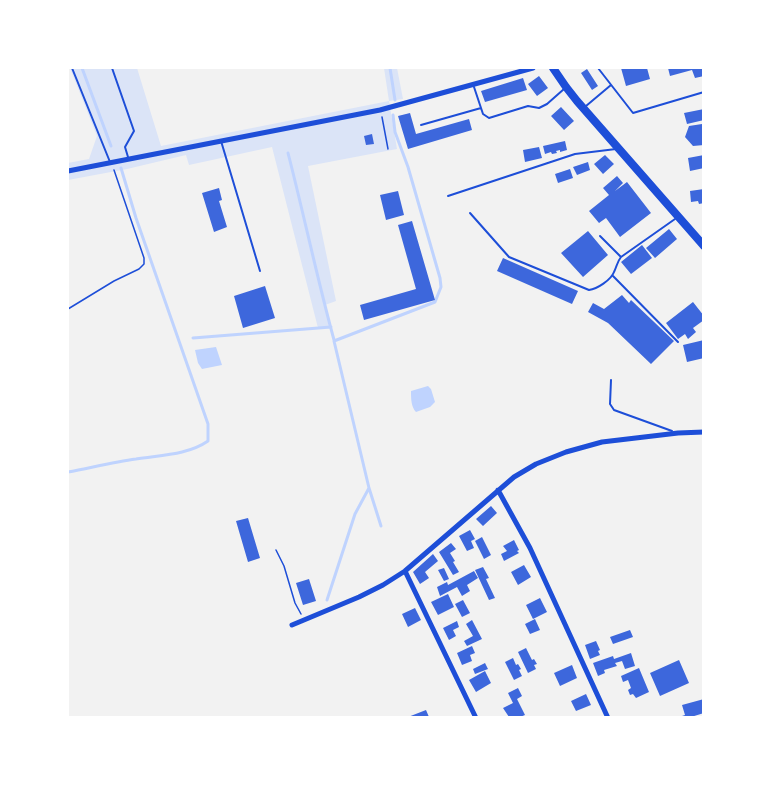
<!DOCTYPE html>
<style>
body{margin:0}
#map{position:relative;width:771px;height:785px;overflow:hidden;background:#f2f2f2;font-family:Barlow,sans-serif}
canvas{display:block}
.frame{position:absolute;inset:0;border:69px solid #fff;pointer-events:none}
</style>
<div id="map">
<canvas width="771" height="785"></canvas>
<div class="frame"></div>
</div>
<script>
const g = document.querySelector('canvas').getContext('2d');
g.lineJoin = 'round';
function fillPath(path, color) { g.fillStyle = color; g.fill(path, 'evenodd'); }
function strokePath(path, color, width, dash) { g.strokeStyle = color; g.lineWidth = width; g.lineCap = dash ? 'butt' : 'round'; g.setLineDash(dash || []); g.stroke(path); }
fillPath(new Path2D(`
 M 70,68 L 137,68 L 161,146 L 389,101 L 384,68 L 397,68 L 403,99 L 389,101 L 397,149 L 308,166 L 336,301 L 325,305 L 331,326 L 318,328 L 272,147 L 189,165 L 186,155 L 127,169 L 68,180 L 68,163 L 89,159 L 97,136 Z`), '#dbe4f7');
fillPath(new Path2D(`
 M 216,347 L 222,365 L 202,369 L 198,363 L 195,350 Z
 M 428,386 L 431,389 L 435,402 L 430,407 L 416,412 C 411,407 411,398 411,391 Z`), '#bfd3fe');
strokePath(new Path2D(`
 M 82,68 L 111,146
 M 390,68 L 395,100
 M 288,153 C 304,215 317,278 334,340
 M 193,338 L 331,327
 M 68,472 C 90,468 113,462 136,459 C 160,455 188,455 208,441 L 208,424 L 136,218 L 121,168
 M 381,526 L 369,488 L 334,341 L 435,302 L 441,287 L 440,278 L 408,167 L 395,132 L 393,115
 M 327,600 L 355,514 L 369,488`), '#bfd3fe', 3);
fillPath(new Path2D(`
 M 621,68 L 647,68 L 650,79 L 626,86 Z
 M 668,68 L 704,68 L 704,76 L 695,78 L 692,70 L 670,76 Z
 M 587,69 L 598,86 L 592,90 L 581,73 Z
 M 539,76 L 548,88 L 537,96 L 528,84 Z
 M 523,78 L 527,90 L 485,102 L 481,91 Z
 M 561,107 L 574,121 L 564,130 L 551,116 Z
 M 704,109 L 704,120 L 687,124 L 684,113 Z
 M 410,113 L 416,134 L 469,119 L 472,130 L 408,149 L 398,116 Z
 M 702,124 L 704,126 L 704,145 L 693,146 L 685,137 L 689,126 Z
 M 372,134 L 374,144 L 366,145 L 364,136 Z
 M 565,141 L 567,150 L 560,152 L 560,150 L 556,151 L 557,153 L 552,154 L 551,152 L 545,154 L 543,146 Z
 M 539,147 L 542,158 L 525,162 L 523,150 Z
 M 605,155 L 614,164 L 603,174 L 594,164 Z
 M 704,155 L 704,168 L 690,171 L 688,158 Z
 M 588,162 L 590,170 L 577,175 L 573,167 Z
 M 570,169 L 573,178 L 558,183 L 555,174 Z
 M 617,176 L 623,183 L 615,191 L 627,182 L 651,213 L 620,237 L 606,218 L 599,223 L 589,211 L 609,195 L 603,188 Z
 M 219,188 L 222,200 L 219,201 L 227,227 L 214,232 L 202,193 Z
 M 704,189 L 704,203 L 699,204 L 698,201 L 691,202 L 690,191 Z
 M 398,191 L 404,215 L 386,220 L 380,195 Z
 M 412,221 L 435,300 L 364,320 L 360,305 L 416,289 L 398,225 Z
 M 669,229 L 677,239 L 655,258 L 646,248 Z
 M 588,231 L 608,255 L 583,277 L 561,253 Z
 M 642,245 L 652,258 L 631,274 L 621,262 Z
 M 503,258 L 578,291 L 572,304 L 497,271 Z
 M 265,286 L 275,318 L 243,328 L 234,296 Z
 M 622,295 L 629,303 L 631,300 L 674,341 L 651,364 L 608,323 L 588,312 L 593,303 L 604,309 Z
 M 693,302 L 704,316 L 704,320 L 693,328 L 696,332 L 688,339 L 685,334 L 678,339 L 666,323 Z
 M 704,340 L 704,358 L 687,362 L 683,345 Z
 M 491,506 L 497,513 L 483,526 L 476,519 Z
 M 248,518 L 260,558 L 248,562 L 236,521 Z
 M 470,530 L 475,539 L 471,541 L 474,548 L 467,551 L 459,536 Z
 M 482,537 L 491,555 L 484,559 L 475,541 Z
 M 514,540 L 519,550 L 517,551 L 519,553 L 504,561 L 501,554 L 507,551 L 503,546 Z
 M 451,543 L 456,549 L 450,553 L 455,561 L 453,562 L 459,572 L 453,575 L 439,552 Z
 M 433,554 L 438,561 L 425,572 L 429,578 L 420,584 L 413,572 Z
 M 524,565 L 531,577 L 518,585 L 511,572 Z
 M 483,567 L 489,578 L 486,579 L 495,598 L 489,600 L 475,570 Z
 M 444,568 L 449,579 L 444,581 L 438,570 Z
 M 474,571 L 478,578 L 467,585 L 470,591 L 462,596 L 457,587 L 440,596 L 437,587 L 447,582 L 448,585 Z
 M 309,579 L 316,601 L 303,605 L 296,583 Z
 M 448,594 L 454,607 L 438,615 L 431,602 Z
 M 540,598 L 547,612 L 533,619 L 526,605 Z
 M 463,600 L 470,613 L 462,617 L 455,604 Z
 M 415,608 L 421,620 L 408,627 L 402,614 Z
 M 535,619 L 540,630 L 530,634 L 525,624 Z
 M 472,620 L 482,639 L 467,646 L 464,641 L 473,636 L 466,624 Z
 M 457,621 L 459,627 L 453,630 L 456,636 L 449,640 L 443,628 Z
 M 630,630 L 633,637 L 613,644 L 610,637 Z
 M 596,641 L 600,650 L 598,651 L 600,655 L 590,659 L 585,645 Z
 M 472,646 L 475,653 L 470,655 L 472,661 L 462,665 L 457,653 Z
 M 526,648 L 532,660 L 534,659 L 537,664 L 534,665 L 536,669 L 528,673 L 518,652 Z
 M 631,653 L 635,666 L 625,669 L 622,661 L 615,663 L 617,666 L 604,670 L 605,673 L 598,676 L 593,663 L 613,656 L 614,659 Z
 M 513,658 L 516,665 L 518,664 L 521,669 L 519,670 L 522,676 L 514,680 L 505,662 Z
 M 679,660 L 689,683 L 660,696 L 650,673 Z
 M 485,663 L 488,669 L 475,674 L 473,669 Z
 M 572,665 L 577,678 L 560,686 L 554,673 Z
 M 639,668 L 649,692 L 636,698 L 633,694 L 630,695 L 628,690 L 631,688 L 628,680 L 623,682 L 621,676 Z
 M 485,671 L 491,683 L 476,692 L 469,680 Z
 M 518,688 L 522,696 L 517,699 L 525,715 L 520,717 L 509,717 L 503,708 L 513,703 L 508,693 Z
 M 586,694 L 591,705 L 576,711 L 571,701 Z
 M 704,699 L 704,713 L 691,717 L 679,717 L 685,715 L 682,705 Z
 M 426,710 L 429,717 L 408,717 Z`), '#3d67dc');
strokePath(new Path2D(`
 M 382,117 L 388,149
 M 68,309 L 114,281 L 139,269 L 144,264 L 144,258 L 114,170
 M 276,550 L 284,566 L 295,603 L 301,614`), '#1d4ed8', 1.5);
strokePath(new Path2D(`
 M 72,68 L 110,162
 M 112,68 L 134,131 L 125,147 L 128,157
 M 598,68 L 633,113 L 704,92
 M 474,87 L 483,114 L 489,118 L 528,106 L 539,108 L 547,104 L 564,89
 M 586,106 L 611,85
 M 421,125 L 481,108
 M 221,141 L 260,271
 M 448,196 L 575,154 L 616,149
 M 470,213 L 509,257 L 589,290 C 597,289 611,280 614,272 C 617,266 617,262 621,257 L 675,219
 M 600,236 L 621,257
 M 613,276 L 678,342
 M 611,380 L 610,404 L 614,410 L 672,431`), '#1d4ed8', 2);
strokePath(new Path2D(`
 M 68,171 L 380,110 L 533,68
 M 498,490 L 530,548 L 608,718
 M 405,571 L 476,718
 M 292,625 L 359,597 L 383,585 L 405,571 L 514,477 L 536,464 L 566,452 L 602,442 L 678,433 L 704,432`), '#1d4ed8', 5);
strokePath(new Path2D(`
 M 553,68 L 566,87 L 577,101 L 704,246`), '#1d4ed8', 8);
</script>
